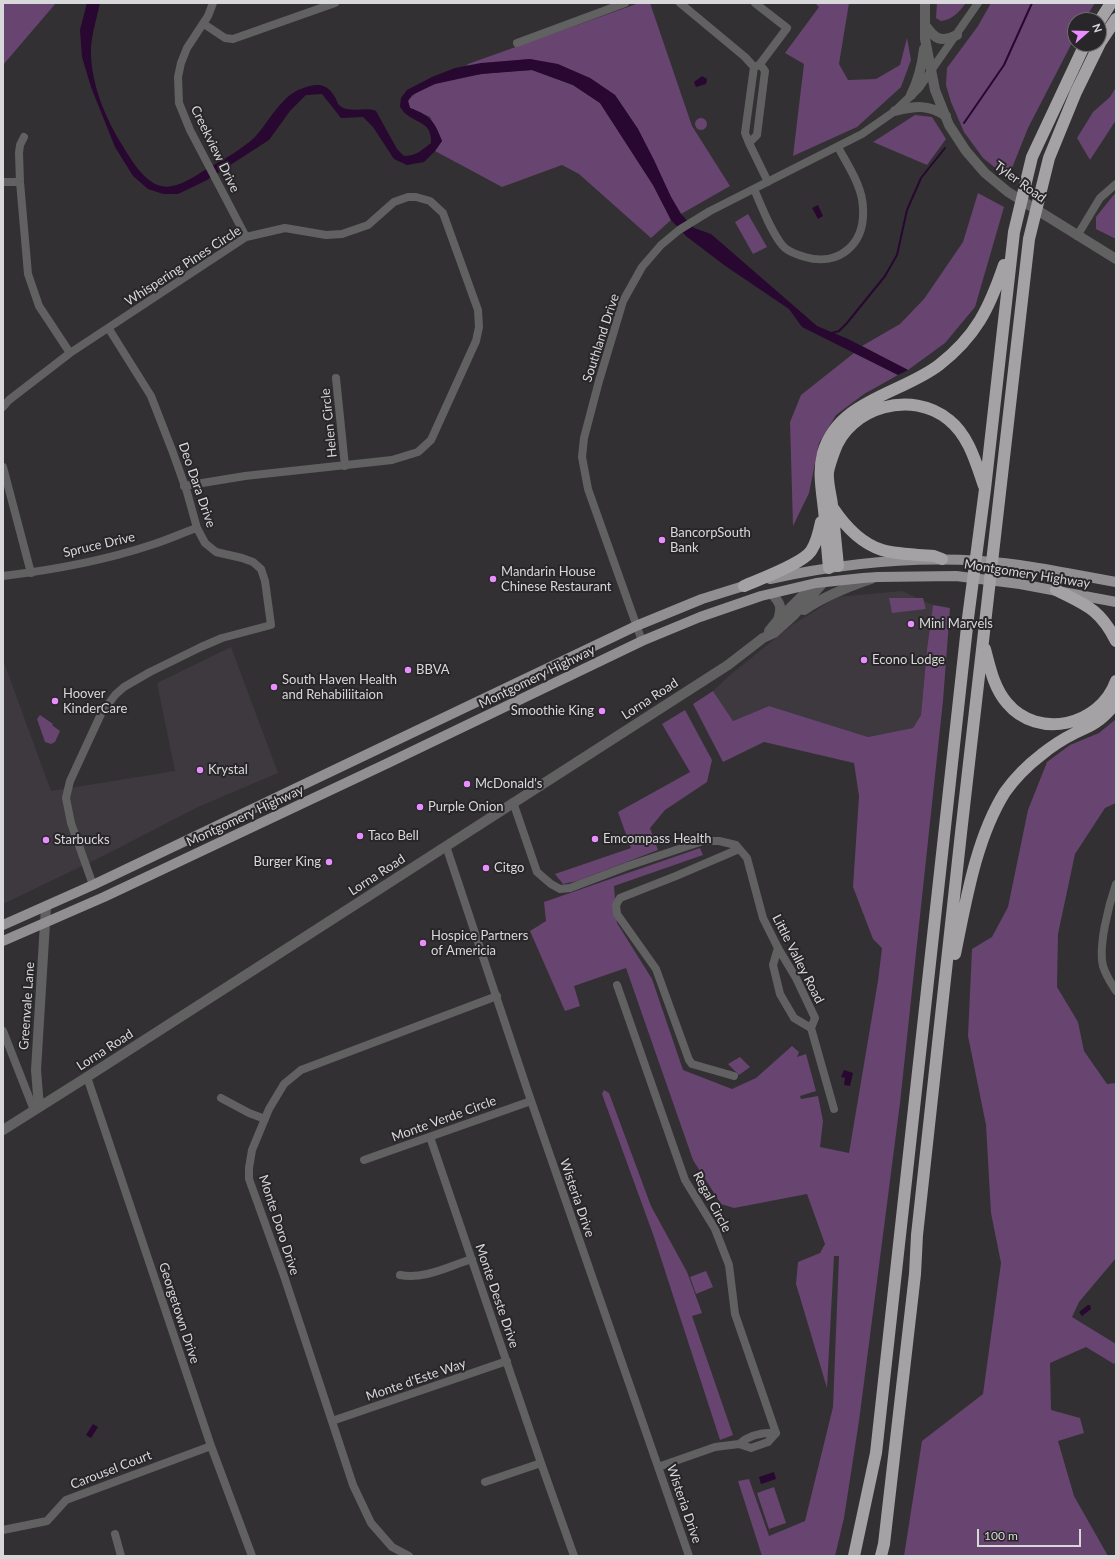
<!DOCTYPE html>
<style>
body{margin:0}
#map{position:relative;width:1119px;height:1559px;overflow:hidden;background:#323033;font-family:Lato,sans-serif}
canvas{display:block}
.frame{position:absolute;inset:0;border:4px solid #d8d7d9;pointer-events:none}
.north{position:absolute;left:1067px;top:12px;width:40px;height:40px;box-sizing:border-box;background:#282629;border:1px solid #6e6d6f;border-radius:50%;rotate:70deg;font-size:11px;font-weight:700;line-height:16px;text-align:center;color:#d8d7d9}
.north::after{content:'';display:block;margin:auto;width:14px;height:18px;background:#e98efe;clip-path:polygon(50% 0,100% 100%,50% 72%,0 100%)}
.scale{position:absolute;left:977px;top:1529px;width:104px;height:18px;box-sizing:border-box;border:2px solid #d8d7d9;border-top:0;padding-left:5px;font-size:12px;line-height:14px;white-space:nowrap;color:#d8d7d9;-webkit-text-stroke:3px #282629;paint-order:stroke}
</style>
<div id="map">
<canvas width="1119" height="1559"></canvas>
<div class="frame"></div>
<div class="north">N</div>
<div class="scale">100 m</div>
</div>
<script>
const g = document.querySelector('canvas').getContext('2d');
g.lineJoin = 'round';
function fillPath(path, color) { g.fillStyle = color; g.fill(path, 'evenodd'); }
function strokePath(path, color, width, dash) { g.strokeStyle = color; g.lineWidth = width; g.lineCap = dash ? 'butt' : 'round'; g.setLineDash(dash || []); g.stroke(path); }
function label(font, color, halo, rows, align = 'center') {
  g.font = font + ' Lato,sans-serif'; g.lineWidth = 4; g.setLineDash([]); g.textBaseline = 'middle'; g.strokeStyle = halo; g.fillStyle = color; for (const [text, x, y, turn = 0] of rows) {
    g.save(); g.translate(x, y); g.rotate((+turn || 0) * Math.PI / 180); g.textAlign = isNaN(turn) ? turn : align; if (halo) g.strokeText(text, 0, 0); g.fillText(text, 0, 0); g.restore();
  }
}
fillPath(new Path2D(`
 M 902,591 L 933,605 L 927,649 L 921,715 L 913,728 L 868,737 L 769,706 L 733,721 L 713,691 L 730,675 L 792,625 L 837,597 Z
 M 231,647 L 278,773 L 198,807 L 103,856 L 3,904 L 3,660 L 51,791 L 175,771 L 157,683 Z`), '#3e383f');
fillPath(new Path2D(`
 M 3,3 L 56,3 L 3,65 Z
 M 639,3 L 650,3 L 692,126 L 730,186 L 681,214 L 671,197 L 638,129 L 615,95 L 590,78 L 530,59 L 466,66 L 468,64 Z
 M 815,3 L 849,3 L 839,64 L 848,80 L 876,79 L 900,65 L 907,38 L 911,60 L 901,87 L 857,127 L 793,156 L 804,64 L 785,53 L 819,7 Z
 M 937,3 L 966,3 C 959,12 952,20 941,21 L 936,18 Z
 M 991,3 L 1095,3 L 1084,20 L 1075,20 L 1075,37 L 1028,128 L 1008,178 L 983,158 L 964,132 L 951,102 L 946,85 L 947,68 L 978,26 Z
 M 532,70 L 573,85 L 600,103 L 653,185 L 671,220 L 651,238 L 579,174 L 562,165 L 502,187 L 435,151 L 442,141 L 430,117 L 410,108 L 408,101 C 426,75 502,72 532,70 Z
 M 1116,87 L 1116,120 L 1090,160 L 1077,138 L 1093,112 L 1110,97 Z
 M 915,115 L 932,117 L 946,139 L 927,165 L 873,142 Z
 M695 124a6 6 0 1 1 12 0a6 6 0 1 1-12 0Z
 M 1116,192 L 1116,239 L 1096,229 L 1096,217 Z
 M 978,193 L 1004,207 L 975,307 L 945,343 L 908,370 L 862,346 L 900,324 L 924,299 L 963,242 Z
 M 748,214 L 767,247 L 753,254 L 735,222 Z
 M 854,353 L 898,375 L 864,394 L 836,415 L 819,443 L 809,493 L 793,526 L 790,422 L 801,395 Z
 M 889,598 L 923,598 L 926,609 L 892,613 Z
 M 933,605 L 950,608 L 943,701 L 900,1103 L 859,1421 L 844,1518 L 835,1556 L 762,1556 L 738,1481 L 749,1479 L 769,1536 L 805,1521 L 833,1407 L 839,1256 L 834,1256 L 827,1388 L 796,1284 L 798,1262 L 820,1253 L 825,1244 L 807,1194 L 734,1208 L 721,1204 L 693,1160 L 626,968 L 574,986 L 580,1006 L 565,1011 L 530,931 L 546,921 L 544,902 L 700,848 L 703,855 L 614,886 L 617,923 L 652,979 L 683,1070 L 732,1089 L 756,1078 L 792,1046 L 799,1052 L 797,1057 L 806,1054 L 816,1091 L 800,1096 L 801,1099 L 818,1096 L 823,1121 L 820,1147 L 849,1153 L 878,981 L 882,948 L 873,939 L 853,887 L 859,796 L 854,763 L 764,742 L 723,762 L 693,704 L 713,691 L 733,721 L 769,706 L 868,737 L 913,728 L 921,715 L 927,649 Z
 M 685,710 L 712,760 L 707,782 L 665,810 L 650,828 L 658,850 L 577,881 L 563,884 L 555,874 L 631,848 L 618,812 L 690,772 L 662,724 Z
 M 40,715 L 53,724 L 52,725 L 60,731 L 55,742 L 51,744 L 45,742 L 37,719 Z
 M 1116,719 L 1116,803 L 1105,808 L 1075,854 L 1058,934 L 1057,987 L 1078,1022 L 1084,1051 L 1107,1084 L 1116,1083 L 1116,1258 L 1079,1302 L 1072,1317 L 1116,1344 L 1116,1361 L 1114,1364 L 1086,1347 L 1050,1363 L 1051,1410 L 1080,1418 L 1084,1433 L 1058,1441 L 1074,1496 L 1108,1556 L 904,1556 L 922,1441 L 983,1394 L 1001,1263 L 991,1213 L 986,1125 L 968,1036 L 972,949 L 992,937 L 1008,907 L 1028,810 L 1047,762 L 1070,745 L 1099,733 Z
 M 740,1057 L 750,1067 L 739,1075 L 728,1064 Z
 M 604,1090 L 609,1093 L 651,1206 L 687,1272 L 702,1313 L 692,1316 L 733,1435 L 720,1440 L 654,1237 L 602,1094 Z
 M 706,1271 L 713,1287 L 696,1294 L 690,1277 Z
 M 774,1487 L 786,1523 L 769,1529 L 757,1493 Z`), '#684470');
fillPath(new Path2D(`
 M 87,3 L 100,3 C 97,17 92,33 91,48 C 90,79 103,113 119,140 C 130,157 147,192 172,186 C 185,184 196,175 207,169 C 224,159 241,150 255,137 C 268,123 282,95 301,89 C 317,83 327,82 336,99 C 337,103 339,106 343,108 C 354,112 366,107 376,111 L 397,149 L 404,156 C 416,156 422,150 431,143 C 432,122 418,124 406,114 C 404,113 402,109 400,107 L 401,98 L 407,90 L 432,77 L 455,68 L 481,63 L 530,59 L 558,64 L 590,78 L 615,95 L 638,129 L 654,160 L 671,197 L 681,214 L 694,228 L 711,234 L 817,326 L 848,339 L 908,370 L 898,375 L 802,327 L 789,309 L 724,265 L 686,236 L 671,220 L 653,185 L 600,103 L 573,85 L 532,70 L 481,74 L 435,84 L 412,95 L 408,101 L 410,108 C 430,115 435,122 442,141 L 435,151 L 424,162 L 407,165 L 394,159 L 373,127 L 363,117 L 341,118 L 322,94 L 306,95 L 290,111 L 269,140 L 207,180 L 178,194 L 163,194 L 148,189 L 133,176 L 115,147 L 91,87 L 82,57 L 80,30 Z
 M 702,76 L 707,79 L 706,84 L 696,87 L 694,82 Z
 M 818,205 L 823,216 L 818,219 L 812,208 Z
 M 844,1070 L 853,1073 L 850,1086 L 844,1085 L 845,1078 L 841,1077 Z
 M 1088,1305 L 1090,1305 L 1091,1309 L 1082,1316 L 1079,1312 Z
 M 93,1424 L 98,1427 L 91,1438 L 86,1435 Z
 M 774,1472 L 776,1479 L 761,1484 L 759,1477 Z`), '#280730');
strokePath(new Path2D(`
 M 964,123 L 1004,65 L 1032,3
 M 832,333 L 839,331 L 847,323 L 885,276 L 897,255 L 907,210 L 921,178 L 945,148`), '#280730', 2);
strokePath(new Path2D(`
 M 213,3 L 208,16 L 187,48 L 181,63 L 178,77 L 179,103 L 190,130 L 246,237
 M 680,3 L 745,57 L 754,67
 M 755,3 L 787,28 L 760,64 L 757,66
 M 204,24 L 225,38 L 233,39 L 335,3
 M 517,43 L 625,3
 M 754,67 L 745,133 L 749,143 L 757,135 L 765,71 L 760,64
 M 24,137 L 20,145 L 19,153 L 20,182 L 28,274 L 39,306 L 70,353
 M 749,143 L 768,182
 M 3,182 L 20,182
 M 754,189 C 761,205 773,237 785,248 C 791,253 798,255 805,257 C 839,267 865,244 863,209 C 863,187 848,166 838,147
 M 1077,236 L 1100,198 L 1116,184
 M 336,378 L 345,466
 M 3,407 L 9,400 L 70,353 L 246,237 L 285,228 L 326,235 L 342,234 L 368,225 L 394,202 L 408,197 L 416,197 L 430,201 L 443,213 L 478,310 L 479,327 L 476,341 L 431,440 L 418,452 L 392,460 L 245,476 L 184,486
 M 3,467 L 31,573
 M 3,576 C 53,570 103,561 151,545 C 167,540 182,533 197,528
 M 642,641 L 588,489 L 582,457 L 584,438 L 599,381 L 623,301 L 642,267 L 661,245 L 679,230 L 710,211 L 862,134 L 895,111 L 919,88 L 978,3
 M 513,802 L 537,872 L 551,884 L 560,889 L 570,888 L 628,866 L 703,841 L 719,841 L 736,845 L 747,858 L 763,918 L 778,948 L 796,978 L 815,1018 L 811,1028 L 834,1109
 M 446,846 L 528,1092 L 689,1556
 M 1116,884 C 1109,904 1098,946 1103,966 C 1106,976 1111,983 1116,991
 M 93,885 L 71,823 L 66,798 L 70,781 L 101,714 L 115,695 L 124,687 L 150,672 L 201,647 L 222,638 L 271,625 L 265,581 L 261,569 L 253,562 L 242,558 L 216,552 L 205,543 L 197,528 L 187,492 L 172,450 L 151,396 L 109,329
 M 778,948 L 773,965 L 780,994 L 794,1018 L 811,1028
 M 617,985 L 685,1180 L 715,1229 L 729,1265 L 735,1314 L 776,1433
 M 3,1031 L 34,1110
 M 734,1076 L 692,1064 L 689,1060 L 656,969 L 617,914 L 616,905 L 620,898 L 676,876 L 739,849
 M 87,1077 L 211,1446 L 252,1556
 M 221,1098 L 249,1113 L 265,1119
 M 430,1137 L 541,1463 L 574,1556
 M 364,1160 L 531,1101
 M 400,1275 C 424,1280 449,1266 472,1259
 M 332,1421 L 507,1361
 M 658,1467 L 715,1447 L 739,1444 L 751,1448 L 768,1442 L 776,1433 C 762,1432 750,1435 739,1444
 M 485,1482 L 541,1463
 M 3,1530 L 47,1521 L 66,1500 L 211,1446
 M 115,1534 L 121,1556
 M 409,1556 L 392,1547 L 371,1523 L 353,1485 L 284,1276 L 249,1179 L 249,1168 L 252,1150 L 269,1109 L 284,1084 L 301,1070 L 497,996`), '#626162', 8);
strokePath(new Path2D(`
 M 925,3 L 925,39 L 935,90 L 949,125 L 966,151 L 985,173 L 1008,192 L 1116,259
 M 925,25 C 935,39 940,43 957,35
 M 911,95 C 918,81 922,66 924,49
 M 895,111 C 915,106 928,104 946,116
 M 772,594 C 781,604 782,607 778,620
 M 804,610 C 825,596 847,587 871,579
 M 769,631 L 778,620 L 807,591
 M 39,1107 L 36,1070 L 46,907
 M 3,1130 L 87,1077 L 728,665 L 763,638 L 774,633 L 794,615 L 824,582`), '#626162', 10);
strokePath(new Path2D(`
 M 770,579 C 839,564 910,556 981,561 C 1026,564 1071,574 1116,582
 M 3,925 L 93,885 L 636,626 L 702,599 L 750,584
 M 3,941 L 104,897 L 388,763 L 642,641 L 700,617 L 761,596 L 816,583 L 863,578 L 878,577 L 956,576 L 1020,584 L 1116,602`), '#928f92', 10);
strokePath(new Path2D(`
 M 1099,22 L 1111,3
 M 833,508 C 845,526 860,543 882,550 C 894,554 920,555 934,556 L 942,559
 M 838,566 C 836,546 834,526 832,505 C 831,495 827,483 828,472 C 829,466 832,458 834,452 C 849,407 912,389 949,420 C 969,436 976,463 984,486
 M 829,568 C 827,548 826,529 824,510 C 822,491 818,472 823,453 C 838,400 901,394 939,365 C 976,336 989,309 1004,265
 M 744,586 C 760,579 802,564 811,551 C 817,542 819,532 821,522
 M 1056,590 C 1086,605 1100,609 1116,641
 M 985,649 C 990,668 994,688 1007,703 C 1038,740 1100,726 1116,681
 M 955,954 C 966,901 976,838 1005,792 C 1015,778 1028,765 1041,755 C 1052,746 1063,739 1075,733 C 1083,729 1092,726 1099,720 C 1106,715 1111,709 1116,703
 M 854,1556 L 876,1453 L 968,618 L 985,489 L 1014,232 L 1032,157 L 1085,44
 M 881,1556 L 884,1544 L 915,1274 L 917,1235 L 961,833 L 1029,239 L 1049,158 L 1076,92 L 1100,43 L 1116,19`), '#a4a2a5', 12);
for (const [x, y, r, color] of [
 [662,540,4,"#e98efe"],
 [493,579,4,"#e98efe"],
 [911,624,4,"#e98efe"],
 [864,660,4,"#e98efe"],
 [408,670,4,"#e98efe"],
 [274,687,4,"#e98efe"],
 [55,701,4,"#e98efe"],
 [602,711,4,"#e98efe"],
 [200,770,4,"#e98efe"],
 [467,784,4,"#e98efe"],
 [420,807,4,"#e98efe"],
 [360,836,4,"#e98efe"],
 [595,839,4,"#e98efe"],
 [46,840,4,"#e98efe"],
 [329,862,4,"#e98efe"],
 [486,868,4,"#e98efe"],
 [423,943,4,"#e98efe"]
]) { const dot = new Path2D(); dot.arc(x, y, r, 0, 2 * Math.PI); g.fillStyle = color; g.fill(dot); strokePath(dot, '#282629', 1.5); }
label('13px', '#d8d7d9', '#282629', [
 ["Creekview Drive",215,149,64],
 ["Tyler Road",1020,182,36],
 ["Whispering Pines Circle",183,266,-33],
 ["Southland Drive",601,338,-72],
 ["Helen Circle",329,423,-96],
 ["Deo Dara Drive",197,485,71],
 ["Spruce Drive",99,545,-13],
 ["Montgomery Highway",1027,574,9],
 ["Montgomery Highway",537,677,-26],
 ["Lorna Road",650,699,-33],
 ["Montgomery Highway",245,816,-25],
 ["Lorna Road",377,875,-33],
 ["Little Valley Road",798,959,63],
 ["Greenvale Lane",27,1006,-86],
 ["Lorna Road",105,1050,-33],
 ["Monte Verde Circle",444,1119,-20],
 ["Wisteria Drive",577,1198,71],
 ["Regal Circle",712,1202,62],
 ["Monte Doro Drive",279,1225,72],
 ["Monte Deste Drive",497,1296,71],
 ["Georgetown Drive",179,1313,72],
 ["Monte d'Este Way",416,1380,-19],
 ["Carousel Court",111,1470,-21],
 ["Wisteria Drive",684,1504,71]
]);
label('13px', '#d8d7d9', '#282629', [
 ["BancorpSouth",670,533],
 ["Bank",670,548],
 ["Mandarin House",501,572],
 ["Chinese Restaurant",501,587],
 ["Mini Marvels",919,624],
 ["Econo Lodge",872,660],
 ["BBVA",416,670],
 ["South Haven Health",282,680],
 ["and Rehabiliitaion",282,695],
 ["Hoover",63,694],
 ["KinderCare",63,709],
 ["Smoothie King",594,711,"right"],
 ["Krystal",208,770],
 ["McDonald's",475,784],
 ["Purple Onion",428,807],
 ["Taco Bell",368,836],
 ["Emcompass Health",603,839],
 ["Starbucks",54,840],
 ["Burger King",321,862,"right"],
 ["Citgo",494,868],
 ["Hospice Partners",431,936],
 ["of Americia",431,951]
], 'left');
</script>
